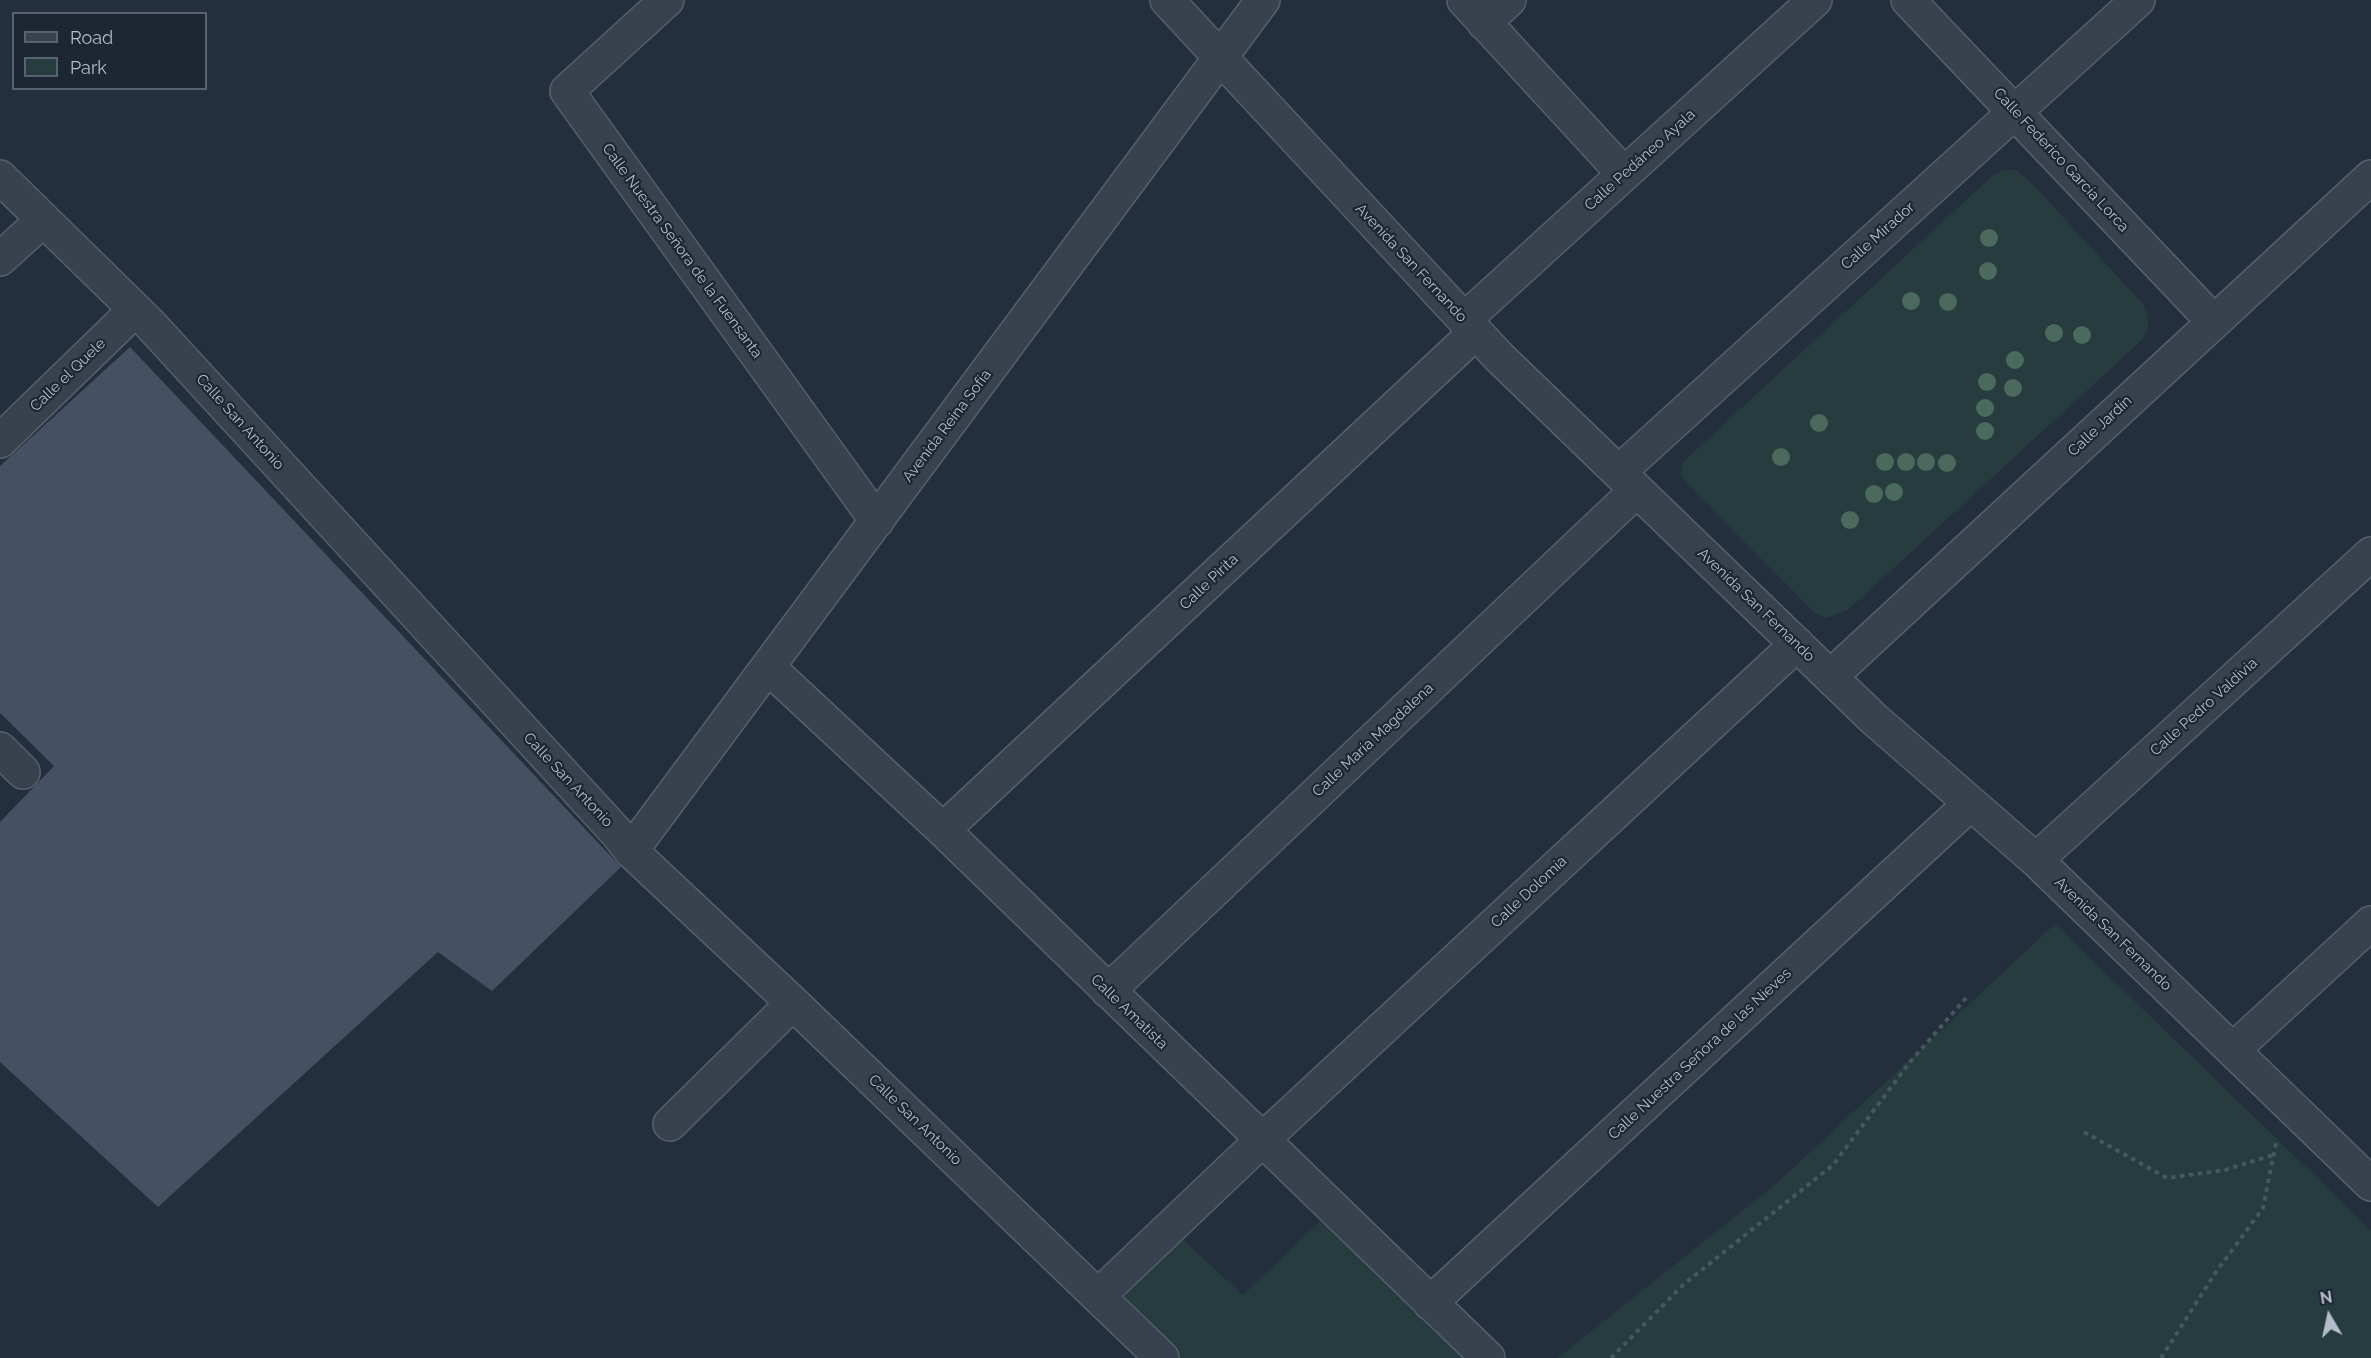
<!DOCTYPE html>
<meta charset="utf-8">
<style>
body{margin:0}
#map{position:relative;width:2371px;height:1358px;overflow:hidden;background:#242f3e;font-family:Raleway,sans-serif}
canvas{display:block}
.legend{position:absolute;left:12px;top:12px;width:195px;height:78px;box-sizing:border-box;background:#1d2633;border:2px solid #59626f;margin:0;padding:8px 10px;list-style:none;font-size:18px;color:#b4bcc9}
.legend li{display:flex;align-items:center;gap:12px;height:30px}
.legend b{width:30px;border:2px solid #59626f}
.north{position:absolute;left:2299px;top:1286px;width:60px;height:60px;-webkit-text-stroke:4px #1d2633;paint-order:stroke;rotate:351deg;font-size:16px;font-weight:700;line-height:24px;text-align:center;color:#b4bcc9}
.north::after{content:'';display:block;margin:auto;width:21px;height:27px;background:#b4bcc9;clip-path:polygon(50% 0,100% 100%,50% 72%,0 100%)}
</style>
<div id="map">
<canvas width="2371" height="1358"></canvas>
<ul class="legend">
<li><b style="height:8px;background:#38414e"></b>Road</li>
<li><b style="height:16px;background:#263c3f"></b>Park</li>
</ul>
<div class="north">N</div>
</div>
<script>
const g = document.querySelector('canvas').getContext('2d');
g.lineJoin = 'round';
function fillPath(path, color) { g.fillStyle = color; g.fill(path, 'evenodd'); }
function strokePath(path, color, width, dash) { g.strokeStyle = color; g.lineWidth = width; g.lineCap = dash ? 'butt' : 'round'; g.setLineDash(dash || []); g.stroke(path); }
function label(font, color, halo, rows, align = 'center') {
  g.font = font + ' Raleway,sans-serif'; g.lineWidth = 4.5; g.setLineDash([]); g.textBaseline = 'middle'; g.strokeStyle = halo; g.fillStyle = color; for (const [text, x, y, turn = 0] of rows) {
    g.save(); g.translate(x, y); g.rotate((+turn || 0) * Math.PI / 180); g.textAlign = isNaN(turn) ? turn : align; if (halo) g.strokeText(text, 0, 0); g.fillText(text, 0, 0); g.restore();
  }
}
fillPath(new Path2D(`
 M 2003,170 L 2016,170 L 2029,180 L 2143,304 C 2150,318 2150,326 2142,340 L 1848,610 L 1826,618 L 1816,614 L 1687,484 L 1681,475 L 1683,462 L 1991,177 Z
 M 2055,924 L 2371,1230 L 2371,1358 L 1558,1358 L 1776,1184 Z
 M 1333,1209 L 1488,1358 L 1163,1358 L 1098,1296 L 1170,1228 L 1243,1295 Z`), '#263c3f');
fillPath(new Path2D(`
 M 130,347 L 621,867 L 492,991 L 438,952 L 158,1207 L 0,1062 L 0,822 L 54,766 L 0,713 L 0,466 Z`), '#455162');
const street = new Path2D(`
 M 667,0 L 567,91 L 877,521
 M 1167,0 L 1499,357 L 1874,719 L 2036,860 L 2371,1184
 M 1464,0 L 1624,174
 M 1908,0 L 2213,321
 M 1484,23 L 1509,0
 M 0,177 L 149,323 L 617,833 L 631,851 L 793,1003 L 1162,1358
 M 0,259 L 43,220
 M 1464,320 L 1815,0
 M 0,441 L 135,310
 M 1619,472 L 2138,0
 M 768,667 L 943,830 L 1488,1358
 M 1831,676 L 2371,177
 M 0,749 L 23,772
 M 943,830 L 1475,333
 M 631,851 L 1263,0
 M 2036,860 L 2371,554
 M 1108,991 L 1637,490
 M 2233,1050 L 2371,923
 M 670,1124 L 793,1003
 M 1098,1296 L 1262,1140 L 1797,644
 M 1430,1303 L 1970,804`);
strokePath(street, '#565f6c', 36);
strokePath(new Path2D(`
 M 2084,1132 L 2167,1178 L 2225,1170 L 2273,1155
 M 1611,1358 L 1684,1284 L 1833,1165 L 1910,1062 L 1966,998
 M 2161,1358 L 2216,1272 L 2263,1208 L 2276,1143`), '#44595c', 4, [4.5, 4.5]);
strokePath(street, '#38414e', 33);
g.fillStyle = '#4b6a5d';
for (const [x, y] of [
 [1989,238],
 [1988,271],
 [1911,301],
 [1948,302],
 [2054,333],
 [2082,335],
 [2015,360],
 [1987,382],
 [2013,388],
 [1985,408],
 [1819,423],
 [1985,431],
 [1781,457],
 [1885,462],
 [1906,462],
 [1926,462],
 [1947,463],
 [1894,492],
 [1874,494],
 [1850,520]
]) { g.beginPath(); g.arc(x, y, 9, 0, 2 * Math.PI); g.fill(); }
label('15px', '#b4bcc9', '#1d2633', [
 ["Calle Pedáneo Ayala",1640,160,-42],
 ["Calle Federico García Lorca",2061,160,47],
 ["Calle Mirador",1878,236,-42],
 ["Calle Nuestra Señora de la Fuensanta",682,251,54],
 ["Avenida San Fernando",1411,263,47],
 ["Calle el Quele",68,375,-44],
 ["Calle San Antonio",240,422,48],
 ["Avenida Reina Sofía",947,426,-53],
 ["Calle Jardín",2100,426,-43],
 ["Calle Pirita",1209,582,-43],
 ["Avenida San Fernando",1756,605,44],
 ["Calle Pedro Valdivia",2204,707,-42],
 ["Calle María Magdalena",1373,740,-43],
 ["Calle San Antonio",568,780,47],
 ["Calle Dolomía",1529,892,-43],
 ["Avenida San Fernando",2113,934,44],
 ["Calle Amatista",1129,1012,44],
 ["Calle Nuestra Señora de las Nieves",1700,1054,-43],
 ["Calle San Antonio",915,1120,44]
]);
</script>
